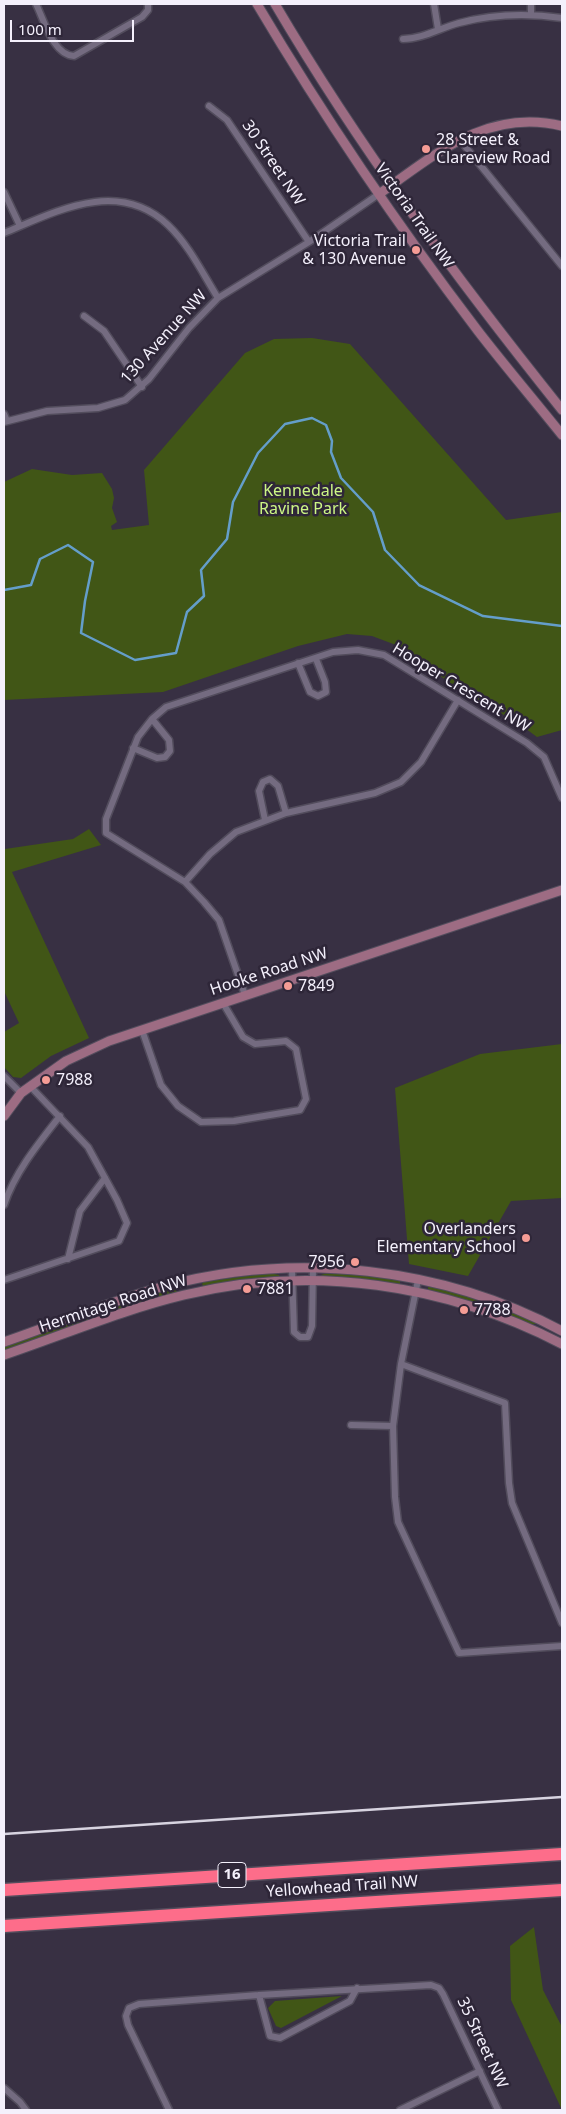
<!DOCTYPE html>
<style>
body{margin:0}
#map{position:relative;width:566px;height:2114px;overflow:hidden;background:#383043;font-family:"Noto Sans",sans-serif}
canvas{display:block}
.frame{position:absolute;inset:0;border:5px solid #f4f0fc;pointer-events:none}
.scale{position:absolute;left:10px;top:20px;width:124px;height:22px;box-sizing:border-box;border:2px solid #f4f0fc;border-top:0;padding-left:6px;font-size:15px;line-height:18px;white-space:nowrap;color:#f4f0fc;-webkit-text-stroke:4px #2e2638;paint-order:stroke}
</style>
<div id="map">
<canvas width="566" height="2114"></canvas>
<div class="frame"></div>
<div class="scale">100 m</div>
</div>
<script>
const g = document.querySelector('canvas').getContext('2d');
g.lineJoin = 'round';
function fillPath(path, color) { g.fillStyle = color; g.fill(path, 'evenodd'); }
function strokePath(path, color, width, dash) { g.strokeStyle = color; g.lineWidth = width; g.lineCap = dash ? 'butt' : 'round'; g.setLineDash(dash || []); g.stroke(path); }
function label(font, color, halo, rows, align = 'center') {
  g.font = font + ' "Noto Sans",sans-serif'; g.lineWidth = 5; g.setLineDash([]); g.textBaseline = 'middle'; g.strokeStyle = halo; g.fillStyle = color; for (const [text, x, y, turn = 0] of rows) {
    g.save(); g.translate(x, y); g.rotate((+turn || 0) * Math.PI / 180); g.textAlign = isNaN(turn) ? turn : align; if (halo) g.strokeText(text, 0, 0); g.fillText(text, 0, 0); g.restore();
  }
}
fillPath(new Path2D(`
 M 312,338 L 350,344 L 506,520 L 562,512 L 562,730 L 537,737 L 518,723 L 463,692 L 396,645 L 372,636 L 347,634 L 298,646 L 163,692 L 4,700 L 4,482 L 32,469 L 72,475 L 102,473 L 112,489 L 114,498 L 112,508 L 117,522 L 111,526 L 112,530 L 149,525 L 144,470 L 245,353 L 274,339 Z
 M 89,829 L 101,845 L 12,872 L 89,1038 L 51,1056 L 21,1078 L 13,1077 L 4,1067 L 4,1032 L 19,1023 L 4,991 L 4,847 L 5,849 L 73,839 Z
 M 562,1044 L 562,1198 L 511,1201 L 468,1276 L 409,1264 L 395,1088 L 480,1054 Z
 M 330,1272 L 395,1279 L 400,1281 L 400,1284 L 321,1277 L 321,1275 Z
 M 270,1273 L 279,1275 L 280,1277 L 241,1281 L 203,1287 L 202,1282 Z
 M 428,1287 L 435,1287 L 480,1299 L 537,1322 L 536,1324 L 530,1324 L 462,1299 L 428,1290 Z
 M 169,1289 L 176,1289 L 177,1292 L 4,1351 L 4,1346 Z
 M 534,1927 L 543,1990 L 562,2027 L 562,2110 L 511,2000 L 510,1946 Z
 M 342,1996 L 281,2028 L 276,2026 L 268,2008 L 275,2001 Z`), '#415616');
strokePath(new Path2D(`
 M 4,590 L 31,585 L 40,559 L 68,545 L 93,562 L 85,601 L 81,633 L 135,660 L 176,653 L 187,612 L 204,596 L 201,570 L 227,539 L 233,502 L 258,453 L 285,424 L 312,418 L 326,425 L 332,441 L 331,452 L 341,478 L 373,512 L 385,550 L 419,585 L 483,616 L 562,626`), '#649eca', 2.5);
const street = new Path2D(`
 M 36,4 C 44,20 53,55 74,56 L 142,17 L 148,10 L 148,4
 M 434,4 L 438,29
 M 531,15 L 531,4
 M 403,39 C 422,39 440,28 459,23 C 493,14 527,13 562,18
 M 209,106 L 227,120 L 309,242
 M 460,140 L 562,266
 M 4,192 L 20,226
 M 4,233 C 57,211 118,178 168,225 C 189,245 203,274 218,298
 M 84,316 L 104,331 L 142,387
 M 4,414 L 7,421
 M 4,422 L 47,411 L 98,408 L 125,400 L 149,379 L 189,328 L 218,298 L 309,242 L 379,194
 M 298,663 L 310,692 L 318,696 L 326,692 L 325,682 L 316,659
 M 133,748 L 157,758 L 165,757 L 170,751 L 169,740 L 152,719
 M 265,820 L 259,791 L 263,782 L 270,779 L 278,786 L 286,813
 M 185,882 L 210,854 L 236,832 L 286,813 L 375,793 L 401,782 L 421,762 L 458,700
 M 245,995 L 219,920 L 204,902 L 185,882 L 106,833 L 106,819 L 138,737 L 152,719 L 166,707 L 333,652 L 358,650 L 384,655 L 527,743 L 544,757 L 562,798
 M 142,1030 L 161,1085 L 178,1106 L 201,1122 L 234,1121 L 300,1110 L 306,1099 L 296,1049 L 286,1041 L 255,1044 L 243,1037 L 223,1003
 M 4,1076 L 21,1093
 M 4,1205 C 15,1172 38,1144 60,1116
 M 68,1259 L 80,1211 L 105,1178
 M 292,1269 L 294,1332 L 300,1337 L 308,1337 L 312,1326 L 313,1269
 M 4,1280 L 119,1241 L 127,1223 L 117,1200 L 88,1147 L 30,1086
 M 418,1280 L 401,1364 L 393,1426 L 395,1497 L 398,1522 L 459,1653 L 562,1646
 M 401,1364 L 505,1403 L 509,1483 L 512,1503 L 562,1623
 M 351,1425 L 393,1426
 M 259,1995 L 270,2036 L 280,2038 L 350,2001 L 357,1988
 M 4,2088 L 20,2102 L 26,2110
 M 169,2110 L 128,2025 L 126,2016 L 129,2008 L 139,2004 L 259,1995 L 431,1985 L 439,1988 L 443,1994 L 498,2110
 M 400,2110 L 480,2071`);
const secondary = new Path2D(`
 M 257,4 C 324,117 398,226 478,331 C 505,366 534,400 562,435
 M 275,4 C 359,147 458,280 562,410
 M 379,194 C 436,154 487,108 562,126
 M 4,1116 L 21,1093 L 66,1061 L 109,1041 L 562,890
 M 4,1342 C 57,1324 110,1301 165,1286 C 296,1251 443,1267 562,1331
 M 4,1355 C 63,1335 122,1310 184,1295 C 312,1264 446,1284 562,1344`);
const highway = new Path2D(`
 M 4,1890 L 562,1854
 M 4,1926 L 562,1890`);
strokePath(street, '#524c5c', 9);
strokePath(secondary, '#524c5c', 11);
strokePath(highway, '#524c5c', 15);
strokePath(street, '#746b80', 6);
strokePath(secondary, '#9d6c83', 9);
strokePath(highway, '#fd6d8a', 12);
strokePath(new Path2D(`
 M 4,1834 L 562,1797`), '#d7d3e0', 2.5);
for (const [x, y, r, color] of [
 [426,149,5,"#f59c95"],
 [416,250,5,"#f59c95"],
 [288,986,5,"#f59c95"],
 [46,1080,5,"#f59c95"],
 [526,1238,5,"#f59c95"],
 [355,1262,5,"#f59c95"],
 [247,1289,5,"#f59c95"],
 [464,1310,5,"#f59c95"]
]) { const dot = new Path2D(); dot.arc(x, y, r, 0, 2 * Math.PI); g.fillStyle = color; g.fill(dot); strokePath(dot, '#2e2638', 2); }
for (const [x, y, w] of [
 [232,1875,28]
]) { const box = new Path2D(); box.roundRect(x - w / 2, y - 12.5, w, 25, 4); g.fillStyle = '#2e2638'; g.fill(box); strokePath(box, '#f4f0fc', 1); }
label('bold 15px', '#f4f0fc', null, [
 ["16",232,1875]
]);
label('16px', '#f4f0fc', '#2e2638', [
 ["28 Street &",436,140],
 ["Clareview Road",436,158],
 ["Victoria Trail",406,241,"right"],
 ["& 130 Avenue",406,259,"right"],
 ["7849",298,986],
 ["7988",56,1080],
 ["Overlanders",516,1229,"right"],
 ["Elementary School",516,1247,"right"],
 ["7956",345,1262,"right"],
 ["7881",257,1289],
 ["7788",474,1310]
], 'left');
label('16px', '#f4f0fc', '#2e2638', [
 ["30 Street NW",273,163,56],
 ["Victoria Trail NW",414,216,55],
 ["130 Avenue NW",164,337,-48],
 ["Hooper Crescent NW",461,688,31],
 ["Hooke Road NW",269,972,-18],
 ["Hermitage Road NW",113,1304,-18],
 ["Yellowhead Trail NW",342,1887,-4],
 ["35 Street NW",482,2043,65]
]);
label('16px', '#ccf685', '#2e2638', [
 ["Kennedale",303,491],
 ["Ravine Park",303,509]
]);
</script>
